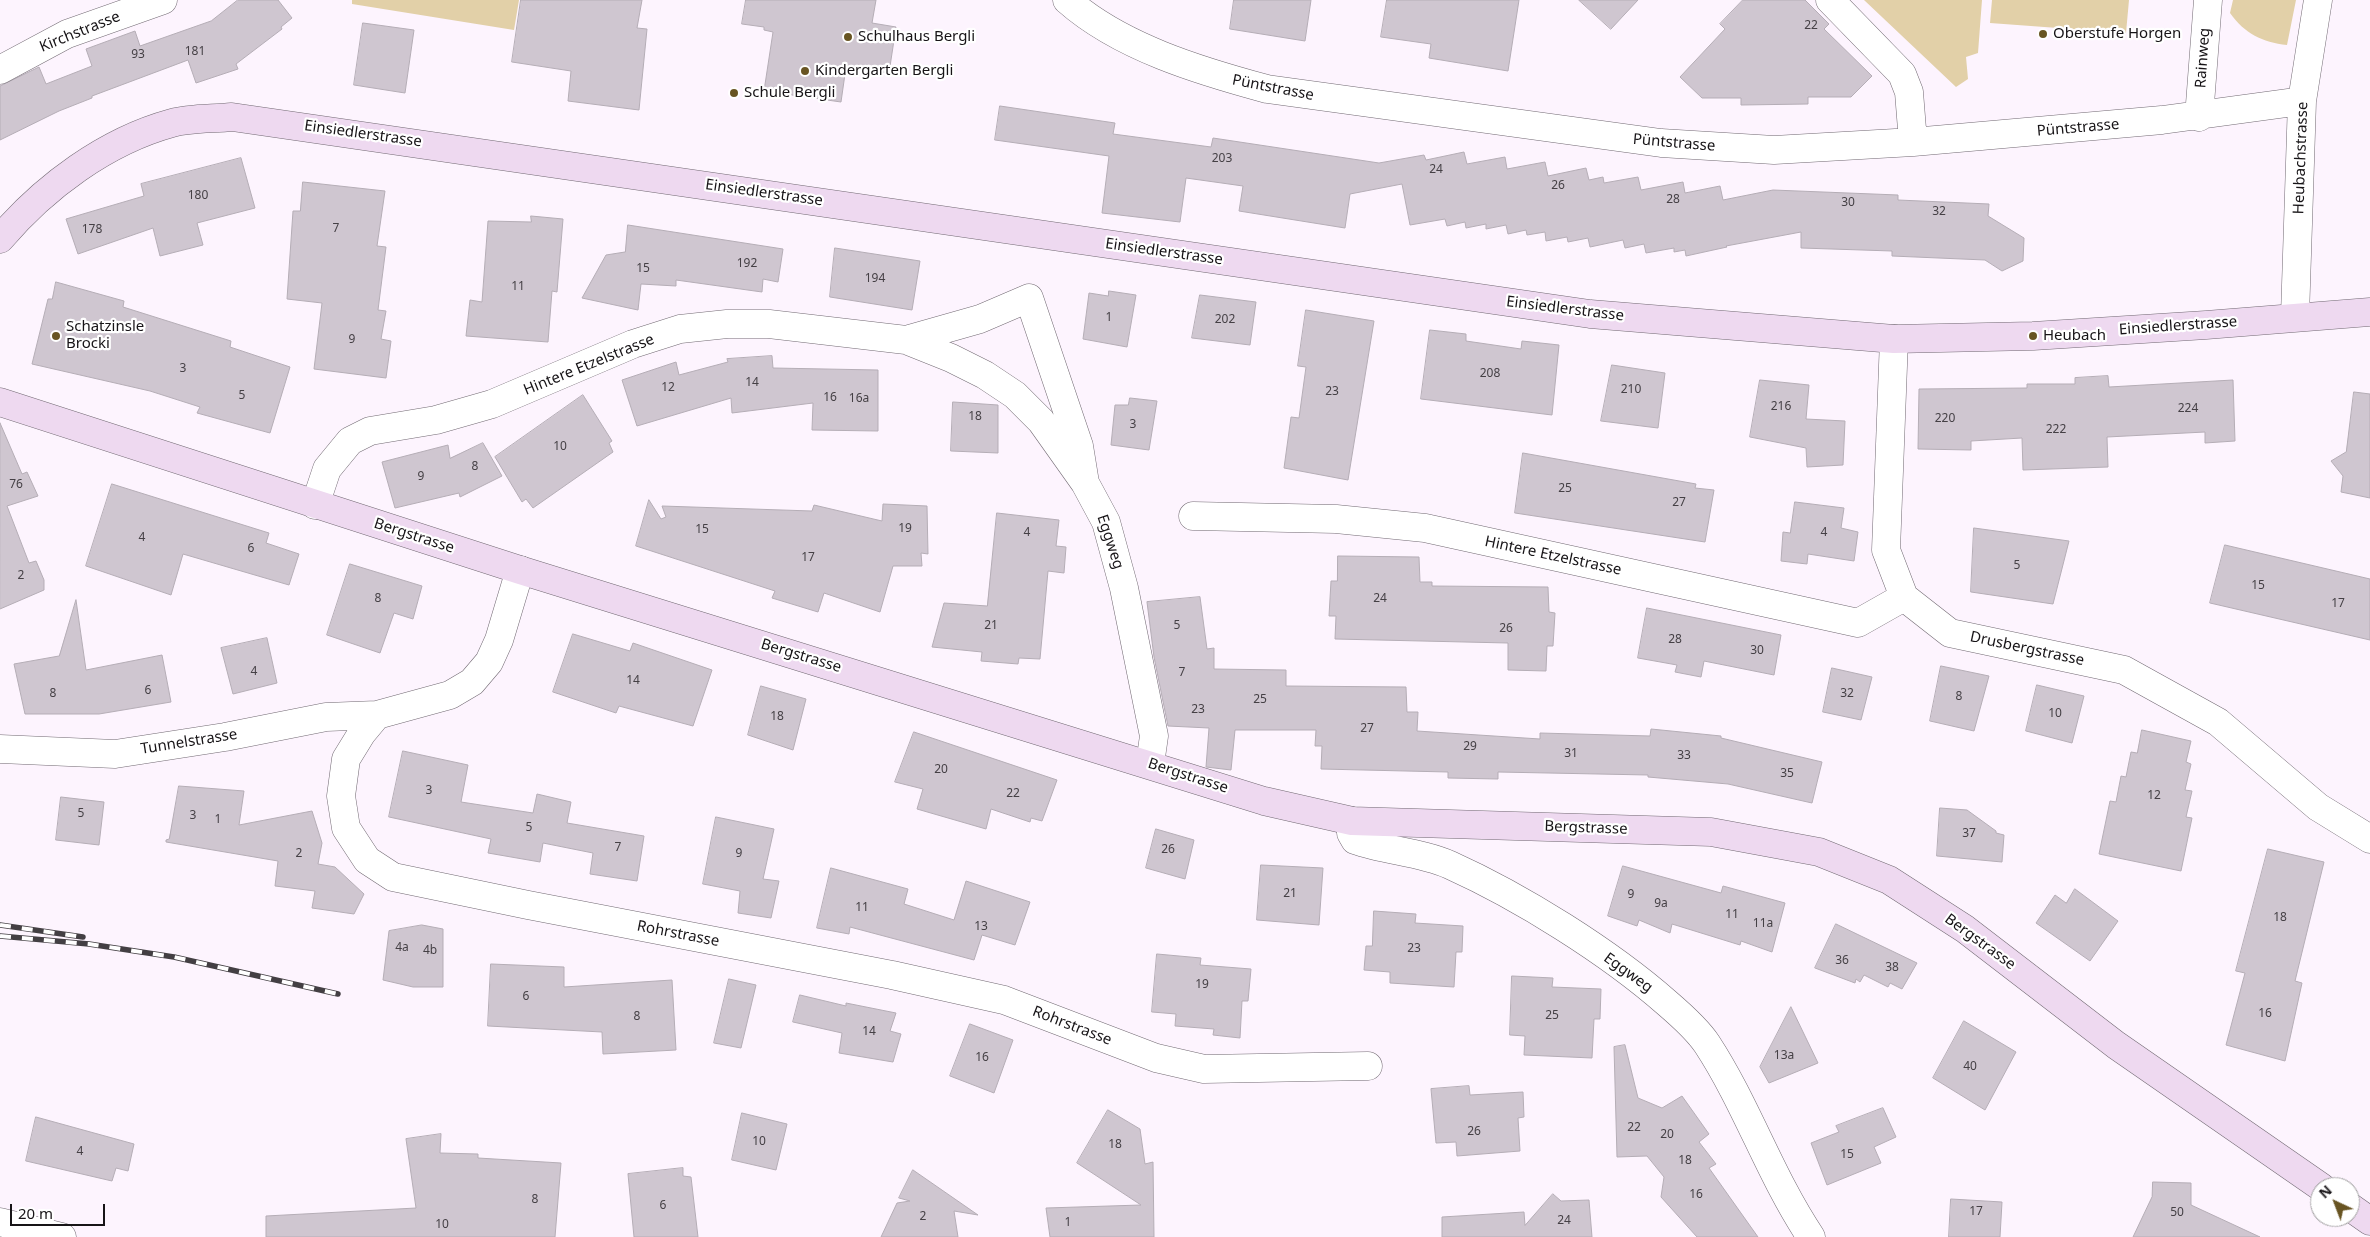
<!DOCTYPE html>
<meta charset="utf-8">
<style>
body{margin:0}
#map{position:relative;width:2370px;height:1237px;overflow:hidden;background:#fdf4fe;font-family:"Noto Sans",sans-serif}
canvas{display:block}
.north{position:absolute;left:2310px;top:1177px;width:50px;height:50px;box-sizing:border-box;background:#fff;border:1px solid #a2a1a2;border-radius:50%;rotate:317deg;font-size:14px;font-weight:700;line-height:20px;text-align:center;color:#171417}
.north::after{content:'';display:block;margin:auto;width:18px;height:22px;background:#685422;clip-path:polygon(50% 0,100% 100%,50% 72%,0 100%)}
.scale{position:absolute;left:10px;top:1204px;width:95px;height:22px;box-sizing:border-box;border:2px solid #171417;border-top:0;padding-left:6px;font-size:15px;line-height:18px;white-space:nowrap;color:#171417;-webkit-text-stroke:4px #fff;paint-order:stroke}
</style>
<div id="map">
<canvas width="2370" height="1237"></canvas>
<div class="north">N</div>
<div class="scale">20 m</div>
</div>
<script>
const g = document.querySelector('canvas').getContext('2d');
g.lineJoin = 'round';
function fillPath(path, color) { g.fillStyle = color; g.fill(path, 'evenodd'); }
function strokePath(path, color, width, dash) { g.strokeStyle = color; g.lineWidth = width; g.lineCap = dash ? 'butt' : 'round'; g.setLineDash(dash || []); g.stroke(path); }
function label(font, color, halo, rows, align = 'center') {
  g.font = font + ' "Noto Sans",sans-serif'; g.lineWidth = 4.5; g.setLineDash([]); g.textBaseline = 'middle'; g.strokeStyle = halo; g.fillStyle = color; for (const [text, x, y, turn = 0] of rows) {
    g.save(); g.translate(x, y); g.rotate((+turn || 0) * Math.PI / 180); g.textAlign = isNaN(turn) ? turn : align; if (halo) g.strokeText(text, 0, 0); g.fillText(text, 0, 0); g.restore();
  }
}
fillPath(new Path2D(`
 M 352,0 L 519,0 L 514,30 L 352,4 Z
 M 1864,0 L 1982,0 L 1978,53 L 1966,57 L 1968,79 L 1956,87 Z
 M 1992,0 L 2129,0 L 2126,33 L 1990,23 Z
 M 2233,0 L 2296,0 L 2287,45 C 2262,42 2245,34 2230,13 Z`), '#e2d0a8');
const building = new Path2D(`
 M 238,0 L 278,0 L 292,18 L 281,27 L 282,29 L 236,64 L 238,69 L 196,83 L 188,60 L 92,96 L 92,98 L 59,111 L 0,140 L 0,86 L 39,67 L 46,84 L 92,66 L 86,49 L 135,31 L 140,46 L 211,21 Z
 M 521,0 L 642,0 L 637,28 L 647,29 L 639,110 L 568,101 L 571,71 L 512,62 Z
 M 746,0 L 876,0 L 872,23 L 896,27 L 889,73 L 846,67 L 841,102 L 764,91 L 773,32 L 764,30 L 764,27 L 742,24 Z
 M 1234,0 L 1311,0 L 1305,41 L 1230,29 Z
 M 1387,0 L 1519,0 L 1508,71 L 1429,58 L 1431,44 L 1381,37 Z
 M 1579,0 L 1638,0 L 1611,29 Z
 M 1743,0 L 1805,0 L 1829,24 L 1824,29 L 1872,76 L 1851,97 L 1808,97 L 1808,104 L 1741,105 L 1741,98 L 1702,98 L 1680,77 L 1725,29 L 1720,24 Z
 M 363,23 L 414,30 L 405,93 L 354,85 Z
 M 1000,106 L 1115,123 L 1113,134 L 1211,147 L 1213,138 L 1379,163 L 1424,155 L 1426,160 L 1464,152 L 1467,164 L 1505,157 L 1507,169 L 1545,162 L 1548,176 L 1586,168 L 1589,180 L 1603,177 L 1604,183 L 1638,177 L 1641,190 L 1683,182 L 1685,193 L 1720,186 L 1723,200 L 1773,190 L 1898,195 L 1898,200 L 1989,204 L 1988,216 L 2024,238 L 2023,261 L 2002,271 L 1985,260 L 1892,256 L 1892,251 L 1801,248 L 1801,232 L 1726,246 L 1727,247 L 1686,256 L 1685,250 L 1674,252 L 1674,248 L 1646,253 L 1644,244 L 1625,248 L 1623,240 L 1590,247 L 1588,238 L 1568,242 L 1567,237 L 1546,241 L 1545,232 L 1527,235 L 1526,230 L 1508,234 L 1506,225 L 1486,229 L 1486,224 L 1466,228 L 1465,222 L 1447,226 L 1445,219 L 1410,225 L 1402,184 L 1350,194 L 1345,228 L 1239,211 L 1243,186 L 1186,178 L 1180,222 L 1102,213 L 1109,156 L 995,140 Z
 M 241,158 L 255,208 L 197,223 L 203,245 L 160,256 L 153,228 L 78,254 L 66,219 L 144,196 L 141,184 Z
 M 303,182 L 385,191 L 377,246 L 386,247 L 378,310 L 386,311 L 381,339 L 391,341 L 386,378 L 314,369 L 322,303 L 287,299 L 293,211 L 300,211 Z
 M 531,216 L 563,219 L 557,292 L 552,291 L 548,342 L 466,336 L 470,300 L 482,302 L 488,221 L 531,222 Z
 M 628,225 L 783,249 L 778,282 L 763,279 L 762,292 L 676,280 L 676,286 L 641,284 L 638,310 L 582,298 L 606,255 L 625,252 Z
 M 835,248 L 920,261 L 912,310 L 830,297 Z
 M 56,282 L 124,301 L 123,307 L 231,341 L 230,347 L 290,367 L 270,433 L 197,413 L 200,407 L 150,391 L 32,364 L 48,299 L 52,299 Z
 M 1109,291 L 1136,295 L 1127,347 L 1083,339 L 1089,293 L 1108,296 Z
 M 1200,295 L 1256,302 L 1250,345 L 1192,338 Z
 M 1306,310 L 1374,321 L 1348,480 L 1284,468 L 1291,417 L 1299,418 L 1306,367 L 1298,366 Z
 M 1430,330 L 1466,334 L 1466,341 L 1521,349 L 1522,341 L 1559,345 L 1552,415 L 1421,399 Z
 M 772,356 L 773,368 L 878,370 L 878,431 L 812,430 L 813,403 L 732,413 L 731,398 L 637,426 L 622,380 L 676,362 L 679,375 L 728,362 L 727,359 Z
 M 1612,365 L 1665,373 L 1658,428 L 1601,421 Z
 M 2108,376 L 2109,387 L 2233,380 L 2235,441 L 2205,443 L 2205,432 L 2107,437 L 2108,467 L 2023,470 L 2022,438 L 1971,441 L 1971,450 L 1918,449 L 1919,389 L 2027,388 L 2027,384 L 2075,384 L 2075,378 Z
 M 1760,380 L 1809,385 L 1806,419 L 1845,421 L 1843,465 L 1807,467 L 1806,448 L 1750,437 Z
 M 2354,392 L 2370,394 L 2370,498 L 2341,492 L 2343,476 L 2331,461 L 2346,452 Z
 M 583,395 L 612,441 L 609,443 L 613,452 L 533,508 L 526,499 L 522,502 L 495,457 Z
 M 1130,398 L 1157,401 L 1149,450 L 1111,445 L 1115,405 L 1128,405 Z
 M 953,402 L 998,405 L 998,453 L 951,451 Z
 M 0,423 L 22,474 L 27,472 L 38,496 L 7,506 L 29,563 L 36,561 L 44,580 L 44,590 L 0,609 Z
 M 483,443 L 502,476 L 460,497 L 459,493 L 395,508 L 382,462 L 448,445 L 450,458 Z
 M 1523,453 L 1696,484 L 1695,488 L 1714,490 L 1705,542 L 1515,513 Z
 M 112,484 L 269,533 L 266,543 L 299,554 L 289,585 L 183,554 L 171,595 L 86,566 Z
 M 649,500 L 661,519 L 666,517 L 662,506 L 812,511 L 814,505 L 882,521 L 883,504 L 927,506 L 928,554 L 921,553 L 922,566 L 893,566 L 880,612 L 824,593 L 818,612 L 772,598 L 775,591 L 636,546 Z
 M 1795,502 L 1844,508 L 1841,528 L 1858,532 L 1854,561 L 1808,554 L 1807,564 L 1781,561 L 1783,532 L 1790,533 Z
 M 997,513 L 1059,520 L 1056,546 L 1066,547 L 1064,573 L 1048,571 L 1040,659 L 1019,658 L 1018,664 L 981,661 L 982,652 L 932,647 L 944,603 L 987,606 Z
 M 1974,528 L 2069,541 L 2053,604 L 1971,592 Z
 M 2225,545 L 2370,579 L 2370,640 L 2210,603 Z
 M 1338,556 L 1419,557 L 1420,582 L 1432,582 L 1432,586 L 1548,587 L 1549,612 L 1555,613 L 1553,646 L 1547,646 L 1546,671 L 1508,670 L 1508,643 L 1335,639 L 1336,616 L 1329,616 L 1331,581 L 1337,581 Z
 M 350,564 L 422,586 L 413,619 L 394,613 L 380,653 L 327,635 Z
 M 1200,597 L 1207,649 L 1214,648 L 1214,669 L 1286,670 L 1286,686 L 1406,687 L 1407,712 L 1418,712 L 1417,731 L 1540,739 L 1540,733 L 1650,736 L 1651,729 L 1721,736 L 1721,738 L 1822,762 L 1812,803 L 1728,784 L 1648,777 L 1648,775 L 1498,772 L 1498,779 L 1448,778 L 1448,772 L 1321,769 L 1322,746 L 1315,746 L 1316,730 L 1235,730 L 1231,770 L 1206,767 L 1209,728 L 1168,726 L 1154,657 L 1147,602 Z
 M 76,600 L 86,670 L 162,655 L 171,702 L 99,714 L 25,714 L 14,664 L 59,656 Z
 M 1647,608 L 1781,635 L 1774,675 L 1704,661 L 1701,677 L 1675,672 L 1677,665 L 1638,658 Z
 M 573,634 L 630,651 L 633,643 L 712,670 L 693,726 L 619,706 L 616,713 L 553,692 Z
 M 267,638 L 277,683 L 233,694 L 221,648 Z
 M 1941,666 L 1989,676 L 1974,731 L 1930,721 Z
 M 1832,668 L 1872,677 L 1861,720 L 1823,712 Z
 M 2037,685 L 2084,696 L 2072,743 L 2026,731 Z
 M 761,686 L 806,699 L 793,750 L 748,735 Z
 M 2142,730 L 2191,741 L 2186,762 L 2191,764 L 2185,790 L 2192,791 L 2186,817 L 2192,818 L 2181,871 L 2099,854 L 2110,801 L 2116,802 L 2121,776 L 2126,777 L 2131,752 L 2137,753 Z
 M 914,732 L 1057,780 L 1042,821 L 1031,818 L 1030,822 L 991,809 L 986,829 L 917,809 L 923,789 L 895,782 Z
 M 403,751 L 468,765 L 461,802 L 533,813 L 537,794 L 571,802 L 567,823 L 644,836 L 637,881 L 590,874 L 593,853 L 543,843 L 540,862 L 488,853 L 491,839 L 389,817 Z
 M 179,786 L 244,791 L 239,825 L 312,811 L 322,843 L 318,864 L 335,867 L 364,894 L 354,914 L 312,908 L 315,891 L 275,886 L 278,861 L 166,842 L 166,840 L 169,839 Z
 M 61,797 L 104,802 L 99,845 L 56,840 Z
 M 1940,808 L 1967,810 L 1996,831 L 1996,833 L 2004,835 L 2002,862 L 1937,856 Z
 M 716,817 L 774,829 L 763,879 L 779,881 L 771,918 L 738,913 L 740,891 L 703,884 Z
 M 1156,829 L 1194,840 L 1185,879 L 1146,868 Z
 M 2268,849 L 2324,862 L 2295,981 L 2302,983 L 2285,1061 L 2226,1045 L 2245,973 L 2236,971 Z
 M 1261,865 L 1323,868 L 1319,925 L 1257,920 Z
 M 1623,866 L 1721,893 L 1723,886 L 1785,903 L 1772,952 L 1741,941 L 1740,945 L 1672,924 L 1670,933 L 1639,920 L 1637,926 L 1608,916 Z
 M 831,868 L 908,889 L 904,904 L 954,920 L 966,881 L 1030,902 L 1015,945 L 982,935 L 974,960 L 850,927 L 849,934 L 817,928 Z
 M 2075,889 L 2118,921 L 2090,961 L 2036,923 L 2055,895 L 2066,903 Z
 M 1374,911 L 1416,914 L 1415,923 L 1463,926 L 1462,952 L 1456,952 L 1454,987 L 1390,983 L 1390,972 L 1364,970 L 1366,946 L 1372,946 Z
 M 1836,924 L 1917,963 L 1902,989 L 1890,983 L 1888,987 L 1864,975 L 1860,982 L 1856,979 L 1855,983 L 1815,968 Z
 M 422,925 L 443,929 L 443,987 L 413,987 L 383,980 L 389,931 Z
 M 1157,954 L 1201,958 L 1200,965 L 1251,969 L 1248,1001 L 1242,1001 L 1240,1038 L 1213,1035 L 1214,1029 L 1175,1026 L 1176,1014 L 1152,1012 Z
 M 491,964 L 564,967 L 564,987 L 672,980 L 676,1050 L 603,1054 L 602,1032 L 488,1026 Z
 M 1512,976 L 1553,978 L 1552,987 L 1601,989 L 1600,1019 L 1594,1019 L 1592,1058 L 1524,1055 L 1525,1036 L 1510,1035 Z
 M 729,979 L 756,985 L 741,1048 L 714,1043 Z
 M 800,995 L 846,1006 L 846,1003 L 896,1013 L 890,1031 L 901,1034 L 893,1062 L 839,1053 L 842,1033 L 793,1022 Z
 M 1791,1007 L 1818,1063 L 1769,1083 L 1760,1067 Z
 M 1964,1021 L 2016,1052 L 1985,1110 L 1933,1078 Z
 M 970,1024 L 1013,1040 L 994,1093 L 950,1076 Z
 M 1625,1045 L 1638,1098 L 1662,1108 L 1682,1096 L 1709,1134 L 1699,1142 L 1716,1164 L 1709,1168 L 1758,1237 L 1697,1237 L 1661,1197 L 1664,1177 L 1647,1156 L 1617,1157 L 1614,1047 Z
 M 1469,1086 L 1470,1095 L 1523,1092 L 1524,1117 L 1518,1118 L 1520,1151 L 1457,1156 L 1456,1142 L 1436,1143 L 1431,1089 Z
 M 1883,1108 L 1896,1137 L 1874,1147 L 1881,1163 L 1827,1185 L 1811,1143 L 1839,1132 L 1836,1126 Z
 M 1108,1110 L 1140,1129 L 1145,1164 L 1153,1162 L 1154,1237 L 1050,1237 L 1046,1208 L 1141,1205 L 1077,1163 Z
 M 742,1113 L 787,1124 L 776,1170 L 732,1160 Z
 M 36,1117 L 134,1144 L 128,1171 L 116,1168 L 112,1181 L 26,1161 Z
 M 441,1134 L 440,1153 L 478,1154 L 478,1158 L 561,1163 L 555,1237 L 266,1237 L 266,1216 L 416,1208 L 406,1139 Z
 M 683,1168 L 683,1176 L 691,1177 L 698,1237 L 634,1237 L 628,1174 Z
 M 913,1170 L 978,1215 L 954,1211 L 958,1237 L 881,1237 L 897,1203 L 910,1201 L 899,1198 Z
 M 2153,1182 L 2191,1183 L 2191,1205 L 2260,1237 L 2133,1237 L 2152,1197 Z
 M 1553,1194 L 1561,1201 L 1589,1200 L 1592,1237 L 1442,1237 L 1442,1217 L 1524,1212 L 1525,1225 Z
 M 1951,1199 L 2002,1202 L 2000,1237 L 1949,1237 Z`);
fillPath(building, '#cfc6d0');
strokePath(building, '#b5adb6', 1);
const street = new Path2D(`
 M 1067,0 C 1120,47 1200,71 1267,89 L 1661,143 L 1774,150 L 1913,142 L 2162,120 L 2302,101
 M 1830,0 L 1902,74 L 1909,92 L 1913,142
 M 0,70 L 67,34 L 163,0
 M 2199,117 L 2208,0
 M 2295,316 L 2302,101 L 2318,0
 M 1894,339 L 1886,550 L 1904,597 L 1950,633 L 2124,670 L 2218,722 L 2318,807 L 2370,839
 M 906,340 L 980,319 L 1029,298 L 1079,446 L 1085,483 L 1106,522 L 1124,588 L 1154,736 L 1150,764
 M 315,505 L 327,469 L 350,441 L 370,431 L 436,420 L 492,404 L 633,344 L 680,329 L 727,324 L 769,324 L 906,340 L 951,358 L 985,375 L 1015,395 L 1041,421 L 1085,483
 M 1193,516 L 1336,519 L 1425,528 L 1858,623 L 1904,597
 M 520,570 L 499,640 L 489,662 L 472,682 L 450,695 L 377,715 L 362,733 L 346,759 L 341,796 L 346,828 L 367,860 L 393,877 L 528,905 L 892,975 L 1004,1000 L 1156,1058 L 1204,1069 L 1368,1066
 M 0,749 L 115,754 L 225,737 L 326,717 L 377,715
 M 1352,821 L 1351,833 L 1355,840 C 1386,851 1421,852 1450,865 C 1521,897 1609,952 1667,1003 C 1681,1015 1697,1029 1707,1044 C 1747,1105 1770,1176 1811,1237
 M 0,1222 L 62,1237`);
const secondary = new Path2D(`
 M 0,239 C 44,187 106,141 172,123 C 190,118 213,119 232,117 L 1590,314 L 1894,339 L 2033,336 L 2206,325 L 2370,312
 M 0,402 L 520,570 L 1264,801 L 1352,821 L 1711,832 L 1819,852 L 1889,880 L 1965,929 L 2116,1045 L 2321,1187
 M 2350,1207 L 2370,1221`);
strokePath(street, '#726a73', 29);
strokePath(secondary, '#726a73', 29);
strokePath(street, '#fff', 28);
strokePath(secondary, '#eed9f0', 28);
const rail = new Path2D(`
 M 0,925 L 83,937
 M 0,936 L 89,944 L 174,957 L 338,994`);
strokePath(rail, '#433f43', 5.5);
strokePath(rail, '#fff', 4, [11]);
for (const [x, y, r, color] of [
 [2043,34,5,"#685422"],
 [848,37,5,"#685422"],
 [805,71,5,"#685422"],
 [734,93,5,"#685422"],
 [56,336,5,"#685422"],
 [2033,336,5,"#685422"]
]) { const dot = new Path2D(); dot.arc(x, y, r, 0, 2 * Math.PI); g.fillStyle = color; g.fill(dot); strokePath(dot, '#fff', 2); }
label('12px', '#454045', null, [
 ["22",1811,26],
 ["181",195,52],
 ["93",138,55],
 ["203",1222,159],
 ["24",1436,170],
 ["26",1558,186],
 ["180",198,196],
 ["28",1673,200],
 ["30",1848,203],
 ["32",1939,212],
 ["7",336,229],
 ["178",92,230],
 ["192",747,264],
 ["15",643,269],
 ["194",875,279],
 ["11",518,287],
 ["1",1109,318],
 ["202",1225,320],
 ["9",352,340],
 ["3",183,369],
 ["208",1490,374],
 ["14",752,383],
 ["12",668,388],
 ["210",1631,390],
 ["23",1332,392],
 ["5",242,396],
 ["16",830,398],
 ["16a",859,399],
 ["216",1781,407],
 ["224",2188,409],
 ["18",975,417],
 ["220",1945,419],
 ["3",1133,425],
 ["222",2056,430],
 ["10",560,447],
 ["8",475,467],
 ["9",421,477],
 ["76",16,485],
 ["25",1565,489],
 ["27",1679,503],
 ["19",905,529],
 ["15",702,530],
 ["4",1027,533],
 ["4",1824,533],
 ["4",142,538],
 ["6",251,549],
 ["17",808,558],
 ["5",2017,566],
 ["2",21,576],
 ["15",2258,586],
 ["8",378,599],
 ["24",1380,599],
 ["17",2338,604],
 ["21",991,626],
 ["5",1177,626],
 ["26",1506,629],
 ["28",1675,640],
 ["30",1757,651],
 ["4",254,672],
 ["7",1182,673],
 ["14",633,681],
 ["6",148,691],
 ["8",53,694],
 ["32",1847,694],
 ["8",1959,697],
 ["25",1260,700],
 ["23",1198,710],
 ["10",2055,714],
 ["18",777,717],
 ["27",1367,729],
 ["29",1470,747],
 ["31",1571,754],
 ["33",1684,756],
 ["20",941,770],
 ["35",1787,774],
 ["3",429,791],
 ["22",1013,794],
 ["12",2154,796],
 ["5",81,814],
 ["3",193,816],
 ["1",218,820],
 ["5",529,828],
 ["37",1969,834],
 ["7",618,848],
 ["26",1168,850],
 ["2",299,854],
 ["9",739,854],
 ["21",1290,894],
 ["9",1631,895],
 ["9a",1661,904],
 ["11",862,908],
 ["11",1732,915],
 ["18",2280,918],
 ["11a",1763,924],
 ["13",981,927],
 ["4a",402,948],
 ["23",1414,949],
 ["4b",430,951],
 ["36",1842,961],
 ["38",1892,968],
 ["19",1202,985],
 ["6",526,997],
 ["16",2265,1014],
 ["25",1552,1016],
 ["8",637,1017],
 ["14",869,1032],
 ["13a",1784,1056],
 ["16",982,1058],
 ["40",1970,1067],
 ["22",1634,1128],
 ["26",1474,1132],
 ["20",1667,1135],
 ["10",759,1142],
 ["18",1115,1145],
 ["4",80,1152],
 ["15",1847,1155],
 ["18",1685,1161],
 ["16",1696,1195],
 ["8",535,1200],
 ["6",663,1206],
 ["17",1976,1212],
 ["50",2177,1213],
 ["2",923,1217],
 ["24",1564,1221],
 ["1",1068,1223],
 ["10",442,1225]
]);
label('15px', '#171417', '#fff', [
 ["Kirchstrasse",80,32,-22],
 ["Rainweg",2203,58,-86],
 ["Püntstrasse",1273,88,11],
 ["Püntstrasse",2078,128,-5],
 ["Einsiedlerstrasse",363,134,8],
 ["Püntstrasse",1674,143,5],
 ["Heubachstrasse",2301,158,-88],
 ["Einsiedlerstrasse",764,193,8],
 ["Einsiedlerstrasse",1164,252,8],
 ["Einsiedlerstrasse",1565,309,7],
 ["Einsiedlerstrasse",2178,326,-4],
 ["Hintere Etzelstrasse",589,365,-22],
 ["Bergstrasse",414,536,18],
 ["Eggweg",1110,542,72],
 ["Hintere Etzelstrasse",1553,556,12],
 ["Drusbergstrasse",2027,649,12],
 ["Bergstrasse",801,656,17],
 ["Tunnelstrasse",189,742,-9],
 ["Bergstrasse",1188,776,18],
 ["Bergstrasse",1586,828,2],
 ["Rohrstrasse",678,934,11],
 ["Bergstrasse",1980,942,36],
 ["Eggweg",1628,973,36],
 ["Rohrstrasse",1072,1026,21]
]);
label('15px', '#171417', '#fff', [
 ["Oberstufe Horgen",2053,34],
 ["Schulhaus Bergli",858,37],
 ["Kindergarten Bergli",815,71],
 ["Schule Bergli",744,93],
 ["Schatzinsle",66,327],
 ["Brocki",66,344],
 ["Heubach",2043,336]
], 'left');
</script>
